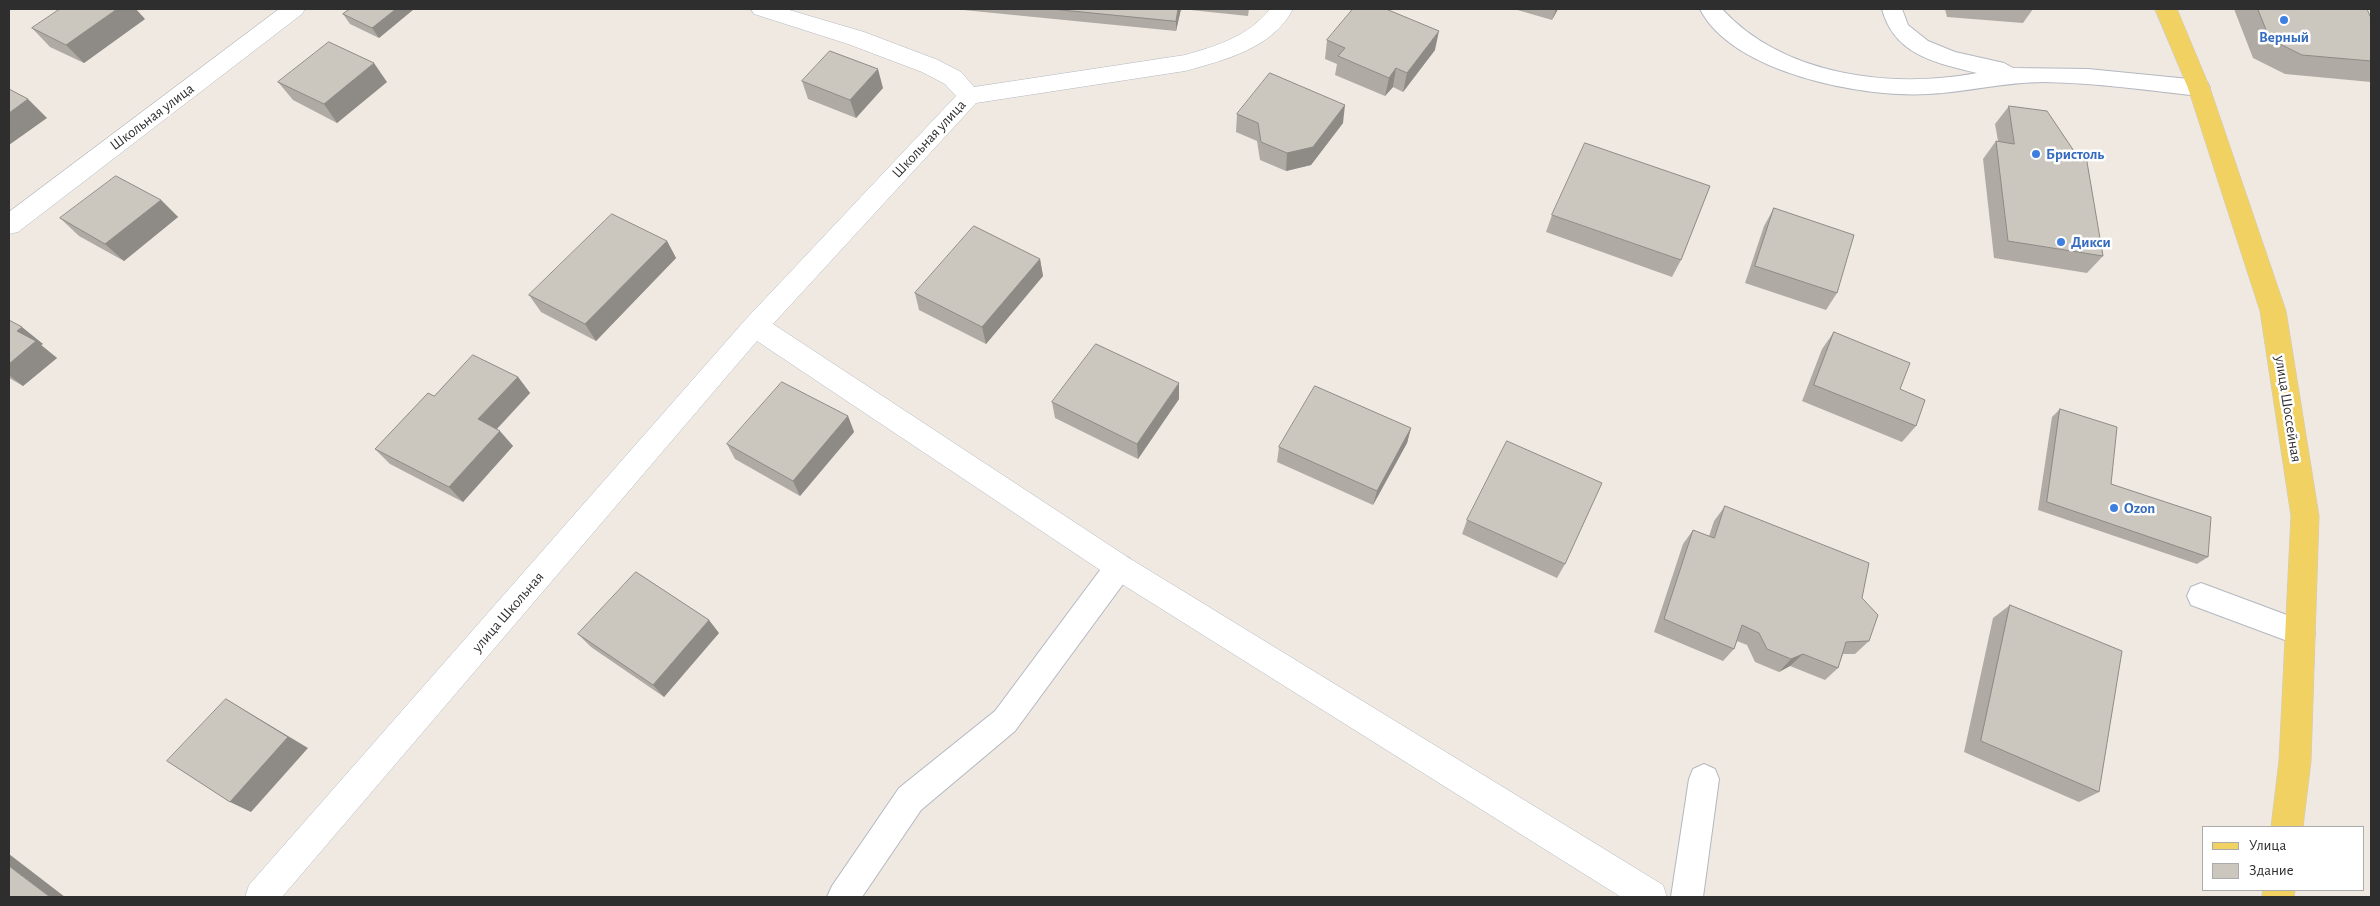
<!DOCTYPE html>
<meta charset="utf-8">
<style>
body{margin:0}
#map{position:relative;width:2380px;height:906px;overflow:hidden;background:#efe9e1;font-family:"Alegreya Sans",sans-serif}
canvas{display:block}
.frame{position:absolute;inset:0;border:10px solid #2e2e2e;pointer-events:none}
.legend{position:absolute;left:2202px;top:826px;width:162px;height:65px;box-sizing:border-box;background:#fff;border:1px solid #ababab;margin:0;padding:6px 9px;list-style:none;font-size:15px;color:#2e2e2e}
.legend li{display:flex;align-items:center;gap:10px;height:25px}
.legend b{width:25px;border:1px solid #ababab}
</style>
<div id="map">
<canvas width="2380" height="906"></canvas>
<div class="frame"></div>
<ul class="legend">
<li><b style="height:6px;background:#f2d163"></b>Улица</li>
<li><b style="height:14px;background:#cbc7bf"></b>Здание</li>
</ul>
</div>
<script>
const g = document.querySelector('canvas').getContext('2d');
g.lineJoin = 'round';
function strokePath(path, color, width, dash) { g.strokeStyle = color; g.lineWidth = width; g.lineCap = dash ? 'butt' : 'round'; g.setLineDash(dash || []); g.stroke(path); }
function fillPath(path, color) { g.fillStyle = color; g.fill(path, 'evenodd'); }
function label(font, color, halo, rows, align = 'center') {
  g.font = font + ' "Alegreya Sans",sans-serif'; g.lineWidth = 5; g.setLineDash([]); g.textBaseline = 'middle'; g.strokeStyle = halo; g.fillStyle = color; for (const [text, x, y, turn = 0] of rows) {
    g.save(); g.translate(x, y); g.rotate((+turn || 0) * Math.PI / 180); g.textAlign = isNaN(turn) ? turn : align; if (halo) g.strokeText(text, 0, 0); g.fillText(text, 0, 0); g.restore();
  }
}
const lane = new Path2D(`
 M 1700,9 L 1722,9 C 1783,76 1892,89 1977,73 C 1936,63 1894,55 1882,9 L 1902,9 L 1908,25 L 1928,41 L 1955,52 L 2004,63 L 2013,68 L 2088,69 L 2199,80 L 2207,82 L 2210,88 L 2207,94 L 2199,96 C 2148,90 2096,83 2044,82 C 2005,82 1967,92 1928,94 C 1863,98 1732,73 1700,9 Z
 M 1119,555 L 1129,558 L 1133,567 L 1129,576 L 1015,731 L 921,810 L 862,897 L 827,897 L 832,886 L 899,788 L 995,711 L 1109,558 Z
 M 2201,583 L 2311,624 L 2315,633 L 2311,642 L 2301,646 L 2191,605 L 2187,596 L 2191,587 Z
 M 1704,764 L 1715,769 L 1719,779 L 1703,897 L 1671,897 L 1689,779 L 1693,769 Z`);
const street = new Path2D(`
 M 279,9 L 305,9 L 302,14 L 18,232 L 9,234 L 9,212 Z
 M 751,9 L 786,9 L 864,32 L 938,60 L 961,72 L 974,87 L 1185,55 C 1217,46 1249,36 1270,9 L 1293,9 C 1273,48 1225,60 1185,71 L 976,103 L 773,324 L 1129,558 L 1663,885 L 1667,897 L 1621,897 L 1109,576 L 757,341 L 282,897 L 245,897 L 249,885 L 746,319 L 956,96 L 945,84 L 922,72 L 848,44 L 754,14 Z`);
const primary = new Path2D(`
 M 2155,9 L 2177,9 L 2210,88 L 2286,311 L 2319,516 L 2311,761 L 2303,827 L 2271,827 L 2279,761 L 2291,516 L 2260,311 L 2188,88 Z
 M 2263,890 L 2295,890 L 2294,897 L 2262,897 Z`);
strokePath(lane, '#b4b7c1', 2);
strokePath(street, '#b4b7c1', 1);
strokePath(primary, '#c9c9c9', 1);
fillPath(lane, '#fff');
fillPath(street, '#fff');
fillPath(primary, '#f2d163');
fillPath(new Path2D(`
 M 350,9 L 414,9 L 379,38 L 350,24 L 343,14 Z
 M 953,9 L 1249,9 L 1248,16 L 1181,9 L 1176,31 Z
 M 1514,9 L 1558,9 L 1552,20 Z
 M 1945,9 L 2033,9 L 2023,23 L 1947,17 Z
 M 2234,9 L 2367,9 L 2371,61 L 2371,82 L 2285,74 L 2253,58 Z
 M 145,19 L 84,63 L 50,47 L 32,28 Z
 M 1327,40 L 1435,50 L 1403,92 L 1393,87 L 1385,96 L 1335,75 L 1337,64 L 1325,59 Z
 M 802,81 L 883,88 L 856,118 L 808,99 Z
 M 278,82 L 387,82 L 337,123 L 293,100 Z
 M 2009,106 L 2103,256 L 2087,273 L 1994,258 L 1983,159 L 1996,141 L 1998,141 L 1995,124 Z
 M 1237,114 L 1343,123 L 1311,165 L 1286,171 L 1260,160 L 1257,141 L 1236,132 Z
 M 161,200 L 178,217 L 124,261 L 79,236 L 60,218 Z
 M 1774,208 L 1837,293 L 1826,310 L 1745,283 L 1764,226 Z
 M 1552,215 L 1681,260 L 1672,277 L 1546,232 Z
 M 667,241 L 676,258 L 596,341 L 541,312 L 529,295 Z
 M 1040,259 L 1043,276 L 986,344 L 919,310 L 915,293 Z
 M 9,320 L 43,344 L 41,345 L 57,358 L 23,386 L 9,378 Z
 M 1834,332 L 1900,389 L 1916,426 L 1902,442 L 1802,401 L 1822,349 Z
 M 518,377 L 530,393 L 497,429 L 513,446 L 463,502 L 390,464 L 375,449 L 434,396 Z
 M 1179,399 L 1138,459 L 1055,418 L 1052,402 Z
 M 2060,409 L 2111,484 L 2208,557 L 2197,564 L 2038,510 L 2052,417 Z
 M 848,416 L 854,432 L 800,496 L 735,459 L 727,444 Z
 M 1411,428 L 1407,443 L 1373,505 L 1277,462 L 1279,447 Z
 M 1725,506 L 1862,598 L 1869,641 L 1855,654 L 1843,654 L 1838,668 L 1825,680 L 1790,666 L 1779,672 L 1755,662 L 1747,645 L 1737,641 L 1734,649 L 1723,661 L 1654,632 L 1683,544 L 1693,530 L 1709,536 L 1714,521 Z
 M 1467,520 L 1565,564 L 1557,578 L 1462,534 Z
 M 2010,605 L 2099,792 L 2079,802 L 1964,752 L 1993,618 Z
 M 719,633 L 664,697 L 591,647 L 578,634 Z`), '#afaba4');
fillPath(new Path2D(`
 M 117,9 L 136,9 L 145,19 L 84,63 L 66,45 Z
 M 396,9 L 414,9 L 379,38 L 372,28 Z
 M 1178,9 L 1181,9 L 1176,31 L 1176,21 Z
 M 1556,9 L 1558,9 L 1552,20 Z
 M 1439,31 L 1435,50 L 1403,92 L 1407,73 Z
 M 374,63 L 387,82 L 337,123 L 324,104 Z
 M 1396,68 L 1393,87 L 1385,96 L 1389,78 Z
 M 878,69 L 883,88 L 856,118 L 850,100 Z
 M 28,99 L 47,118 L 9,145 L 9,113 Z
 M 1345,105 L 1343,123 L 1311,165 L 1286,171 L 1287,153 Z
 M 161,200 L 178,217 L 124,261 L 105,244 Z
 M 667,241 L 676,258 L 596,341 L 585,324 Z
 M 1040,259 L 1043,276 L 986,344 L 982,327 Z
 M 22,327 L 43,344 L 41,345 L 57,358 L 23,386 L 9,375 L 9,364 L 17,331 Z
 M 518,377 L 530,393 L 491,435 L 478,419 Z
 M 1179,383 L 1179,399 L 1138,459 L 1137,444 Z
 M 848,416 L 854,432 L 800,496 L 793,481 Z
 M 1411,428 L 1407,443 L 1373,505 L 1377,491 Z
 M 500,431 L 513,446 L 463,502 L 449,487 Z
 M 709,620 L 719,633 L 664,697 L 653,685 Z
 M 1803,654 L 1790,666 L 1779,672 L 1791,659 Z
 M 226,699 L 308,748 L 251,812 L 230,802 Z
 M 9,854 L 65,897 L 50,897 L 9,866 Z`), '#8e8b86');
const building = new Path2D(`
 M 60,9 L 117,9 L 66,45 L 32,28 Z
 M 350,9 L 396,9 L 372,28 L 343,14 Z
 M 1052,9 L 1178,9 L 1176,21 Z
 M 1353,9 L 1386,9 L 1439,31 L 1407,73 L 1396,68 L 1389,78 L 1338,56 L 1345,48 L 1327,40 Z
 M 2258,9 L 2367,9 L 2371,18 L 2371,61 L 2302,55 L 2270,39 Z
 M 329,42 L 374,63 L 324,104 L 278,82 Z
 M 830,51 L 878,69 L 850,100 L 802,81 Z
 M 1270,73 L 1345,105 L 1313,147 L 1287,153 L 1261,142 L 1258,123 L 1237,114 Z
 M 9,89 L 28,99 L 9,113 Z
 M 2009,106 L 2047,111 L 2076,154 L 2086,156 L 2103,256 L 2008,241 L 1996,141 L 2014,144 Z
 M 1585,143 L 1710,186 L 1681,260 L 1552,215 Z
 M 116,176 L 161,200 L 105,244 L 60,218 Z
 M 1774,208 L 1854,235 L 1837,293 L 1755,266 Z
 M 612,214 L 667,241 L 585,324 L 529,295 Z
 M 974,226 L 1040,259 L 982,327 L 915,293 Z
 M 9,320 L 22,327 L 17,331 L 36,341 L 9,364 Z
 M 1834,332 L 1910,363 L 1900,389 L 1925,400 L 1916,426 L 1814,385 Z
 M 1096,344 L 1179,383 L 1137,444 L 1052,402 Z
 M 473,355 L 518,377 L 478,419 L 500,431 L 449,487 L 375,449 L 428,393 L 434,396 Z
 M 782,382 L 848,416 L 793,481 L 727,444 Z
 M 1315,386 L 1411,428 L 1377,491 L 1279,447 Z
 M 2060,409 L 2117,427 L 2111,484 L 2211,517 L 2208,557 L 2047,502 Z
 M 1507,441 L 1602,483 L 1565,564 L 1467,520 Z
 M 1725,506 L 1869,563 L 1862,598 L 1878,615 L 1869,641 L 1846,642 L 1838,668 L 1803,654 L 1791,659 L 1767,649 L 1759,633 L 1742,625 L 1734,649 L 1664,619 L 1693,530 L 1714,538 Z
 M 636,572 L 709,620 L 653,685 L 578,634 Z
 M 2010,605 L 2122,651 L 2099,792 L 1981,741 Z
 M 226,699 L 288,737 L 230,802 L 167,761 Z
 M 9,866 L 50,897 L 9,897 Z`);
fillPath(building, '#cbc7bf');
strokePath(building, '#8e8b86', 1);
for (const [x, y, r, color] of [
 [2284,20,5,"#3f7fe0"],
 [2036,154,5,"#3f7fe0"],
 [2061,242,5,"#3f7fe0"],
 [2114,508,5,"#3f7fe0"]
]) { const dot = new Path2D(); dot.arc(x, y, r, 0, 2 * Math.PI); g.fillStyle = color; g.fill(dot); strokePath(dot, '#fff', 2); }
label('bold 15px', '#366cbe', '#fff', [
 ["Верный",2284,37,"center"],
 ["Бристоль",2046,154],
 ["Дикси",2071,242],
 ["Ozon",2124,508]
], 'left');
label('15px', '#2e2e2e', '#fff', [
 ["Школьная улица",152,117,-37],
 ["Школьная улица",929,139,-47],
 ["улица Шоссейная",2288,409,81],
 ["улица Школьная",508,612,-49]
]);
</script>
